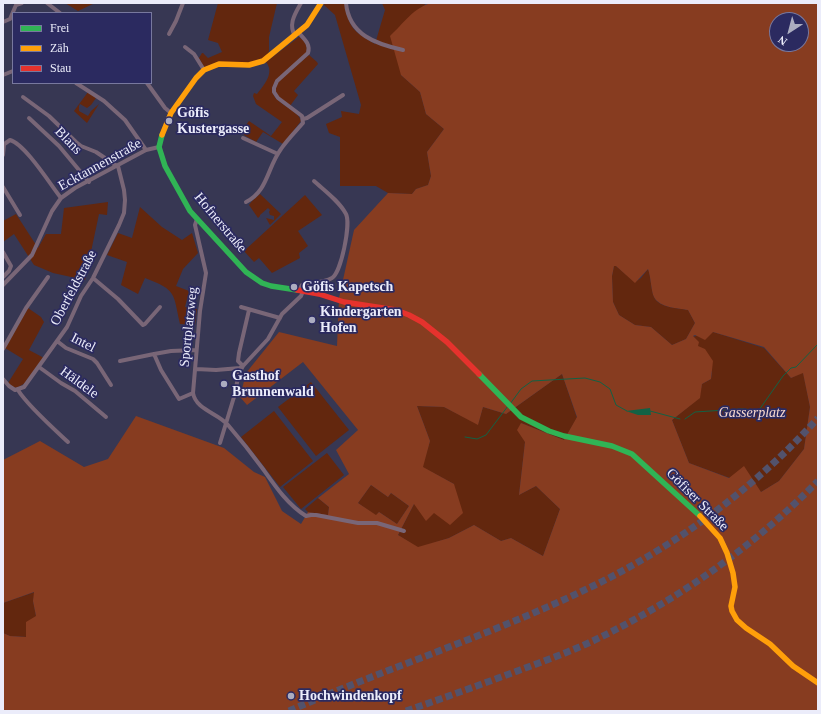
<!DOCTYPE html>
<meta charset="utf-8">
<style>
body{margin:0}
#map{position:relative;width:821px;height:714px;overflow:hidden;background:#373753;font-family:Georgia,serif}
canvas{display:block}
.frame{position:absolute;inset:0;border:4px solid #ebecfa;pointer-events:none}
.legend{position:absolute;left:12px;top:12px;width:140px;height:72px;box-sizing:border-box;background:#2b2a60;border:1px solid #78789e;margin:0;padding:5px 7px;list-style:none;font-size:12px;color:#ebecfa}
.legend li{display:flex;align-items:center;gap:8px;height:20px}
.legend b{width:20px;border:1px solid #78789e}
.north{position:absolute;left:769px;top:12px;width:40px;height:40px;box-sizing:border-box;background:#2b2a60;border:1px solid #78789e;border-radius:50%;rotate:216deg;font-size:11px;font-weight:700;line-height:16px;text-align:center;color:#ebecfa}
.north::after{content:'';display:block;margin:auto;width:14px;height:18px;background:#acadc0;clip-path:polygon(50% 0,100% 100%,50% 72%,0 100%)}
</style>
<div id="map">
<canvas width="821" height="714"></canvas>
<div class="frame"></div>
<ul class="legend">
<li><b style="height:5px;background:#30b455"></b>Frei</li>
<li><b style="height:5px;background:#ff9f0a"></b>Zäh</li>
<li><b style="height:5px;background:#e5322d"></b>Stau</li>
</ul>
<div class="north">N</div>
</div>
<script>
const g = document.querySelector('canvas').getContext('2d');
g.lineJoin = 'round';
function fillPath(path, color) { g.fillStyle = color; g.fill(path, 'evenodd'); }
function strokePath(path, color, width, dash) { g.strokeStyle = color; g.lineWidth = width; g.lineCap = dash ? 'butt' : 'round'; g.setLineDash(dash || []); g.stroke(path); }
function label(font, color, halo, rows, align = 'center') {
  g.font = font + ' Georgia,serif'; g.lineWidth = 3.5; g.setLineDash([]); g.textBaseline = 'middle'; g.strokeStyle = halo; g.fillStyle = color; for (const [text, x, y, turn = 0] of rows) {
    g.save(); g.translate(x, y); g.rotate((+turn || 0) * Math.PI / 180); g.textAlign = isNaN(turn) ? turn : align; if (halo) g.strokeText(text, 0, 0); g.fillText(text, 0, 0); g.restore();
  }
}
fillPath(new Path2D(`
 M 65,3 L 95,3 L 78,11 Z
 M 218,3 L 277,3 L 269,37 L 269,51 L 267,56 L 249,64 L 214,63 L 205,67 L 203,66 L 199,58 L 202,53 L 203,53 L 208,58 L 222,52 L 218,43 L 208,40 Z
 M 325,3 L 346,3 C 348,29 354,31 375,44 L 385,10 L 382,3 L 432,3 L 425,4 L 401,75 L 420,92 L 426,114 L 444,129 L 427,152 L 431,176 L 428,185 L 416,189 L 412,194 L 388,193 L 376,186 L 340,186 L 340,137 L 329,133 L 326,124 L 342,117 L 341,111 L 359,114 L 361,105 L 335,15 L 324,5 Z
 M 299,37 C 305,41 309,47 306,54 L 275,81 L 272,91 C 276,105 298,109 301,121 L 283,144 L 263,132 L 256,142 L 244,135 L 243,129 L 249,121 L 271,136 L 282,122 L 256,104 L 253,96 L 254,93 L 257,94 C 264,85 275,73 266,62 Z
 M 309,55 L 317,62 L 318,64 L 294,91 L 298,95 L 290,106 C 281,98 270,94 279,80 Z
 M 88,92 L 96,98 L 91,105 L 87,108 L 80,104 L 79,106 L 79,111 L 88,116 L 91,111 L 99,104 L 87,123 L 74,111 Z
 M 260,194 L 281,214 L 270,225 L 266,218 L 274,220 L 274,216 L 270,215 L 269,212 L 270,210 L 268,208 L 260,215 L 260,216 L 258,218 L 249,205 L 252,201 Z
 M 305,195 L 322,215 L 298,231 L 308,246 L 299,253 L 300,258 L 272,273 L 259,258 L 254,262 L 244,251 Z
 M 108,202 L 107,215 L 99,214 L 85,280 L 53,273 L 34,265 L 14,234 L 3,242 L 3,221 L 16,214 L 38,248 L 46,234 L 61,234 L 64,208 Z
 M 140,207 L 162,227 L 182,240 L 192,233 L 198,253 L 183,269 L 176,286 L 189,291 L 185,307 L 197,309 L 195,325 L 180,324 C 173,293 177,290 145,278 L 138,294 L 121,285 L 127,262 L 107,255 L 118,233 L 132,238 Z
 M 614,266 L 616,266 L 635,282 L 641,278 L 648,269 C 651,277 651,290 654,297 C 659,308 678,308 688,310 L 695,323 L 686,339 L 672,345 L 651,327 L 635,325 L 619,315 L 613,302 L 612,276 Z
 M 28,308 L 41,317 L 44,322 L 29,350 L 44,358 L 25,383 L 17,388 L 13,387 L 8,383 L 23,359 L 5,348 Z
 M 713,332 L 764,348 L 791,378 L 803,372 L 810,407 L 804,449 L 779,481 L 761,492 L 730,478 L 689,463 L 672,420 L 699,398 L 702,384 L 711,379 L 712,372 L 692,337 Z
 M 562,374 L 577,418 L 564,440 L 521,423 L 525,442 L 519,495 L 536,486 L 560,509 L 543,556 L 511,538 L 501,541 L 474,525 L 449,538 L 418,548 L 398,535 L 414,504 L 454,484 L 422,467 L 430,441 L 417,406 L 444,407 L 478,424 L 483,407 L 506,414 Z
 M 311,382 L 349,430 L 316,456 L 278,407 Z
 M 274,411 L 313,461 L 280,487 L 241,437 Z
 M 327,453 L 344,475 L 301,509 L 283,487 Z
 M 371,485 L 388,497 L 391,493 L 409,506 L 397,524 L 379,512 L 376,516 L 358,503 Z
 M 318,498 L 329,507 L 328,515 L 308,512 L 305,509 Z
 M 35,592 L 33,601 L 36,616 L 27,637 L 10,636 L 3,633 L 3,603 Z`), '#63270e');
fillPath(new Path2D(`
 M 432,3 L 818,3 L 818,711 L 3,711 L 3,633 L 10,636 L 26,637 L 26,622 L 36,616 L 33,601 L 34,592 L 3,603 L 3,460 L 40,441 L 84,467 L 108,459 L 136,416 L 224,448 L 254,472 L 265,477 L 282,511 L 301,524 L 308,512 L 328,515 L 329,507 L 318,498 L 349,474 L 336,450 L 358,430 L 303,362 L 247,405 L 240,397 L 246,373 L 279,332 L 337,346 L 339,298 L 354,230 L 388,193 L 412,194 L 416,189 L 428,185 L 431,176 L 427,152 L 444,129 L 426,114 L 420,92 L 401,75 L 390,36 C 402,25 415,6 432,3 ZM 777,20 L 801,20 L 801,44 L 777,44 ZM 614,266 L 616,266 L 635,283 L 648,269 C 651,277 651,291 654,297 C 660,308 678,308 688,310 L 695,323 L 686,339 L 672,345 L 651,327 L 635,325 L 619,315 L 613,302 L 612,276 ZM 713,332 L 764,347 L 791,378 L 803,373 L 810,407 L 804,449 L 779,481 L 761,492 L 744,466 L 729,478 L 689,463 L 672,420 L 700,398 L 702,384 L 711,379 L 713,361 L 705,349 L 698,346 L 699,342 L 693,336 L 695,335 L 705,340 ZM 562,374 L 577,417 L 564,440 L 521,423 L 517,430 L 525,442 L 519,495 L 536,486 L 560,509 L 543,556 L 511,538 L 501,541 L 474,525 L 449,538 L 418,547 L 398,535 L 414,504 L 426,521 L 434,513 L 450,525 L 463,513 L 454,484 L 423,467 L 430,441 L 417,406 L 444,407 L 478,425 L 483,407 L 506,414 ZM 371,485 L 388,497 L 391,493 L 409,506 L 397,524 L 379,512 L 376,515 L 358,503 Z`), '#873c20');
fillPath(new Path2D(`
 M 650,408 L 651,415 L 638,415 L 626,411 Z`), '#126245');
strokePath(new Path2D(`
 M 510,404 L 521,389 L 532,381 L 585,378 L 600,382 L 610,389 L 616,405 L 627,411
 M 650,411 L 680,419
 M 685,419 L 695,412 L 741,409 L 759,410 L 783,376 L 791,368 L 796,367 L 818,344
 M 465,437 L 477,439 L 486,435 L 508,406`), '#126245', 1);
strokePath(new Path2D(`
 M 289,711 C 389,667 494,634 593,586 C 677,545 755,488 818,418
 M 406,711 C 444,698 482,684 520,670 C 547,660 575,650 601,637 C 682,597 755,545 818,481`), '#52526c', 7, [7, 3.5]);
strokePath(new Path2D(`
 M 47,3 L 60,13
 M 346,3 C 349,35 376,44 403,50
 M 3,22 L 10,19 L 16,5 L 22,3
 M 169,34 L 176,21 L 183,3
 M 295,36 C 288,24 295,14 301,3
 M 185,47 L 194,54 L 204,70
 M 3,75 L 13,71
 M 76,83 L 104,101 L 125,120 L 146,150
 M 147,83 L 165,108 L 171,113
 M 23,97 L 49,116 L 76,142 L 81,146 L 96,152 L 117,166
 M 29,118 L 59,146 L 89,182
 M 303,119 L 307,118 L 343,95
 M 243,138 L 278,154
 M 3,145 L 10,140 C 25,144 50,184 61,198
 M 3,155 L 4,144
 M 3,187 L 20,215
 M 246,202 C 268,191 267,168 281,149 C 287,140 296,131 303,123 L 302,116 L 278,98 L 274,92 L 274,88 L 277,81 L 308,53 C 311,44 304,39 299,33
 M 197,219 L 195,225 L 206,273 L 200,311 L 193,393 C 196,410 218,413 228,425 C 240,439 252,454 263,469 C 275,486 288,505 306,516 L 311,515 L 316,515 L 358,523 L 377,523 L 404,531
 M 3,252 L 11,266 L 9,271 L 3,277
 M 93,278 L 118,299 L 143,325 L 145,324 L 160,307
 M 3,285 L 32,255 L 52,211 L 61,198 L 75,188 L 146,150 L 159,147
 M 299,290 L 302,285 C 310,283 324,283 332,278 C 341,273 351,224 346,214 C 339,201 325,191 314,181
 M 241,307 L 280,318
 M 57,341 L 66,348 L 93,359 L 97,363 L 111,385
 M 3,349 L 26,308 L 48,277
 M 120,361 L 154,354
 M 39,367 L 61,383 L 75,391 L 106,417
 M 196,369 L 216,370 L 240,368 L 243,366 L 268,339 L 282,314 L 301,296 L 303,291
 M 3,379 L 9,386 L 15,390 L 24,387 L 67,327 L 81,296 L 93,278 L 119,225 L 124,213 L 125,200 L 124,190 L 118,166
 M 18,390 C 27,405 54,429 68,442
 M 193,393 L 179,399 L 161,370 L 154,354 L 171,351 L 196,350
 M 220,443 L 234,397 L 239,373 L 243,366 L 238,361 L 239,353 L 249,310`), '#796677', 4);
strokePath(new Path2D(`
 M 162,135 L 159,147 L 165,166 L 190,211 L 246,272 L 262,283 L 271,286 L 297,290
 M 479,374 L 521,417 L 549,431 L 564,436 L 612,446 L 632,454 L 700,516`), '#30b455', 5.5);
strokePath(new Path2D(`
 M 162,135 L 171,113 L 196,78 L 204,70 L 219,64 L 249,65 L 263,61 L 307,25 L 321,3
 M 700,516 L 720,538 L 727,553 L 733,573 L 735,587 L 731,606 L 732,611 L 737,620 L 746,628 L 770,644 L 793,666 L 818,683`), '#ff9f0a', 5.5);
strokePath(new Path2D(`
 M 297,290 L 319,294 L 344,302 L 396,310 L 409,315 L 422,322 L 447,342 L 479,374`), '#e5322d', 5.5);
for (const [x, y, r, color] of [
 [169,121,4,"#acadc0"],
 [294,287,4,"#acadc0"],
 [312,320,4,"#acadc0"],
 [224,384,4,"#acadc0"],
 [291,696,4,"#acadc0"]
]) { const dot = new Path2D(); dot.arc(x, y, r, 0, 2 * Math.PI); g.fillStyle = color; g.fill(dot); strokePath(dot, '#2b2a60', 1.5); }
label('bold 14px', '#ebecfa', '#2b2a60', [
 ["Göfis",177,113],
 ["Kustergasse",177,129],
 ["Göfis Kapetsch",302,287],
 ["Kindergarten",320,312],
 ["Hofen",320,328],
 ["Gasthof",232,376],
 ["Brunnenwald",232,392],
 ["Hochwindenkopf",299,696]
], 'left');
label('14px', '#ebecfa', '#2b2a60', [
 ["Blans",68,141,46],
 ["Ecktannenstraße",100,165,-29],
 ["Hofnerstraße",220,223,50],
 ["Oberfeldstraße",74,288,-62],
 ["Sportplatzweg",189,327,-84],
 ["Intel",83,343,27],
 ["Häldele",79,383,36],
 ["Göfiser Straße",697,500,45]
]);
label('italic 14px', '#f8d9ce', '#2b2a60', [
 ["Gasserplatz",752,413]
]);
</script>
